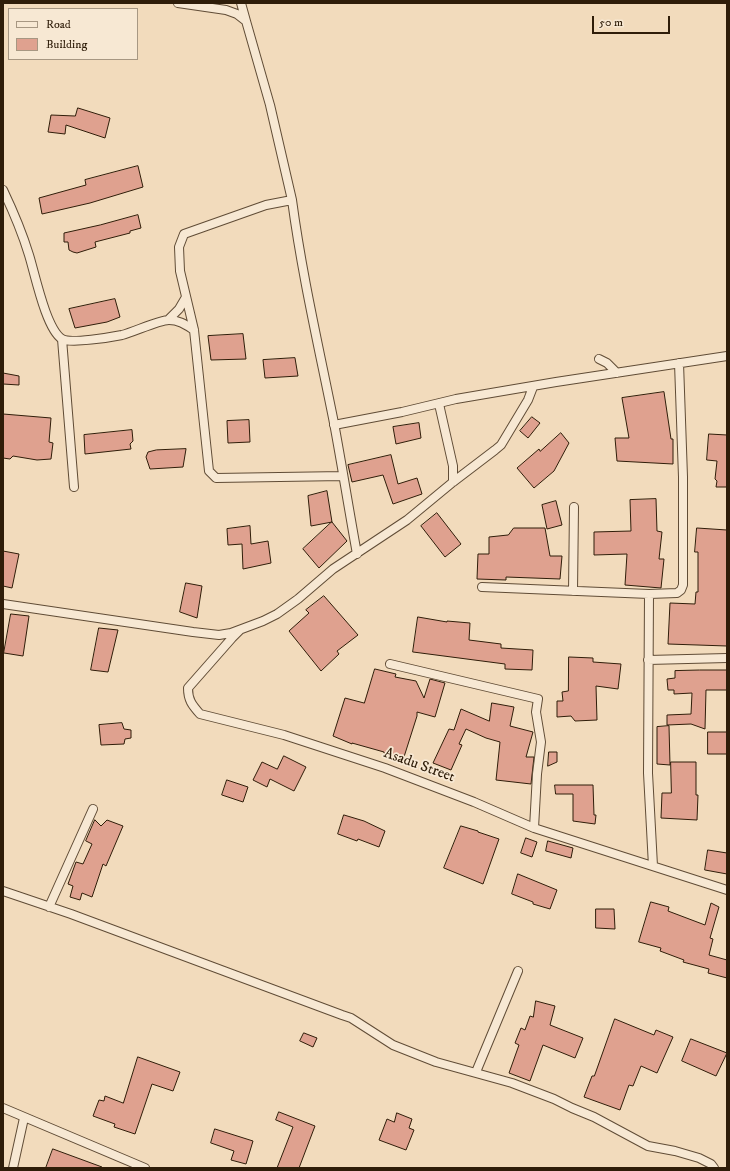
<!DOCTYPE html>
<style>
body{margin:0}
#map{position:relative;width:730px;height:1171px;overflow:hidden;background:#f2dbbc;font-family:"IM FELL DW Pica",serif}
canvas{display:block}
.frame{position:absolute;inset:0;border:4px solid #2f1d09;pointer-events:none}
.legend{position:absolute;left:8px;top:8px;width:130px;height:52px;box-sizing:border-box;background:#f7e8d3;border:1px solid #a79782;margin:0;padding:5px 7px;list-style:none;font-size:12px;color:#2f1d09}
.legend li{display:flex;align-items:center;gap:8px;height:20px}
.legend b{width:20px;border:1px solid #a79782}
.scale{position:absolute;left:592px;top:16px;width:78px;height:18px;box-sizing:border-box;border:2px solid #2f1d09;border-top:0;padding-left:5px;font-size:12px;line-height:14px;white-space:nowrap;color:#2f1d09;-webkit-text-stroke:3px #f7e8d3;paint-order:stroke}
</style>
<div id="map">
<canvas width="730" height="1171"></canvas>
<div class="frame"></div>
<ul class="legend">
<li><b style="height:5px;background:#f7e8d3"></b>Road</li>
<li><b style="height:11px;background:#dfa18f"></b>Building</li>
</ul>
<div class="scale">50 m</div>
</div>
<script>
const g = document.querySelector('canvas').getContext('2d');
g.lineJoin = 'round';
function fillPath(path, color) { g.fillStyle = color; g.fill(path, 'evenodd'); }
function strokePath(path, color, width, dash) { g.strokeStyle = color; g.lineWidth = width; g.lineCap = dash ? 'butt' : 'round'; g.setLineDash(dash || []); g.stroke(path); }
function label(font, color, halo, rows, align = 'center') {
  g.font = font + ' "IM FELL DW Pica",serif'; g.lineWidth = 3.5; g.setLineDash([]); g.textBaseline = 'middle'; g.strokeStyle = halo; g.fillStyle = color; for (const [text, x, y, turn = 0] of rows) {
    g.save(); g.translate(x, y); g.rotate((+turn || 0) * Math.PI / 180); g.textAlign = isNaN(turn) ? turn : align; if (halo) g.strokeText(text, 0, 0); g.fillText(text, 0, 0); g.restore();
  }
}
const building = new Path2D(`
 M 78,108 L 110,118 L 105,138 L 66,125 L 65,134 L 48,132 L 51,115 L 75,116 Z
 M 138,166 L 143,187 L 90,203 L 42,214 L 39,198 L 86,185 L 85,180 Z
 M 138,215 L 141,228 L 130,231 L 130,233 L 95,242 L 96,247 L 77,253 L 73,252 L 69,250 L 68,242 L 64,242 L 64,233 L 100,225 Z
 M 115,299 L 120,317 L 107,322 L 75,328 L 69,309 Z
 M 243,334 L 246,359 L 211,360 L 208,336 Z
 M 295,358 L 298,376 L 265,378 L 263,360 Z
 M 3,373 L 19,376 L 19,385 L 3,384 Z
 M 664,392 L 671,439 L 673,439 L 673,464 L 617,461 L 615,438 L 629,438 L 622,398 Z
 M 3,414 L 51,418 L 49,442 L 53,443 L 51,459 L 37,460 L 13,456 L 10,459 L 3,458 Z
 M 532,417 L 540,423 L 528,438 L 520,431 Z
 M 249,420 L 250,442 L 228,443 L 227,421 Z
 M 419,423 L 421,438 L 396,444 L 393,427 Z
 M 132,430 L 133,441 L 130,444 L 131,449 L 85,454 L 84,435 Z
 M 561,433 L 569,443 L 554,471 L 534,488 L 517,468 L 539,449 L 540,451 Z
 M 709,434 L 727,435 L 727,487 L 716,487 L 717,481 L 715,479 L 717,461 L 707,460 Z
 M 186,449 L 183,467 L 150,469 L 146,457 L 148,452 L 156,450 Z
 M 391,455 L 398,484 L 417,478 L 422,494 L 393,504 L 383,475 L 352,482 L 348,465 Z
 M 327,491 L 332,522 L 311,526 L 308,496 Z
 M 656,499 L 657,531 L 662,532 L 659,559 L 664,559 L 661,588 L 625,585 L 627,554 L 594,555 L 594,532 L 631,531 L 630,500 Z
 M 556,501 L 562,525 L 547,529 L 542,505 Z
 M 437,513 L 461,544 L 445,557 L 421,526 Z
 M 332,522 L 347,541 L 319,568 L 303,549 Z
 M 250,526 L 251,544 L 268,541 L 271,563 L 243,569 L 242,544 L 228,545 L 227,529 Z
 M 514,528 L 545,528 L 550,556 L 562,556 L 560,579 L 506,577 L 506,580 L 477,579 L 478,554 L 489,554 L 489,537 L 508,535 Z
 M 697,528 L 727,530 L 727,646 L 668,644 L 670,603 L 695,604 L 696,592 L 698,592 L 698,552 L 695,552 Z
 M 3,551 L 19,554 L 12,588 L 3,586 Z
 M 186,583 L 202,586 L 197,618 L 180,612 Z
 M 324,596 L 358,635 L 337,651 L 339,654 L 321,671 L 289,631 L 309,613 L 306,610 Z
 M 11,614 L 29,616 L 23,656 L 4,653 Z
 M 418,617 L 447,622 L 447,621 L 470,623 L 469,640 L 501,644 L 501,648 L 533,650 L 532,670 L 505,669 L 505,664 L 413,652 Z
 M 99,628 L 118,630 L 108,672 L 91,670 Z
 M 569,657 L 593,658 L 593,662 L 621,664 L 618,689 L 596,686 L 597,720 L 575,721 L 571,716 L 557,717 L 557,701 L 563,701 L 562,692 L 568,691 Z
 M 375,669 L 396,674 L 395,677 L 416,681 L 424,698 L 430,679 L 445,683 L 435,717 L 417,712 L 417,716 L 403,760 L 384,753 L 384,752 L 352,743 L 352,744 L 333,736 L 345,698 L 364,703 Z
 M 700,670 L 727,670 L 727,690 L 706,690 L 705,729 L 691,724 L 667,725 L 667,715 L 691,714 L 692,693 L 674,694 L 674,690 L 668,690 L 667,679 L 675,678 L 675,671 Z
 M 492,703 L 514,707 L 510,726 L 533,732 L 526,757 L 534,757 L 531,784 L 496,780 L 500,742 L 486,738 L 466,729 L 459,744 L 462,745 L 451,770 L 433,763 L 449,729 L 454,730 L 461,709 L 489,721 Z
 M 122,723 L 124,729 L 131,730 L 131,738 L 125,739 L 124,744 L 101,745 L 99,725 Z
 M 669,726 L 670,765 L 657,764 L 657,727 Z
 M 708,732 L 727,732 L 727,754 L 708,754 Z
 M 549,752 L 557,752 L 557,762 L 548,766 Z
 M 284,756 L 306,767 L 294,791 L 270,779 L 267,787 L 253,780 L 262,762 L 277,769 Z
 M 671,762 L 696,762 L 696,795 L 698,795 L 697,820 L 661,818 L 662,793 L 671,793 Z
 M 227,780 L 248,787 L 243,802 L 222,795 Z
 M 555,785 L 593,785 L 594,815 L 596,815 L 595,824 L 573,821 L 573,794 L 556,794 Z
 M 344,815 L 364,821 L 385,831 L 379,847 L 358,839 L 357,841 L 338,834 Z
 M 95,820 L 101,826 L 107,820 L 123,826 L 106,866 L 103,864 L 92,897 L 82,893 L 80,900 L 70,897 L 73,886 L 68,884 L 76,862 L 83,864 L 92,844 L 86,841 Z
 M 461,826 L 478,831 L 478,832 L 499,839 L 483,884 L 444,868 Z
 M 526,838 L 537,842 L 532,857 L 521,853 Z
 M 548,841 L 573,848 L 571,858 L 546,851 Z
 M 708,850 L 727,853 L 727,874 L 705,870 Z
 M 518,874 L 557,890 L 550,909 L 533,904 L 533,902 L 512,894 Z
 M 651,902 L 669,907 L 668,911 L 705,925 L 711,903 L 719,907 L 710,938 L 713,939 L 709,955 L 727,960 L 727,978 L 708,973 L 709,969 L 683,962 L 684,960 L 660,951 L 661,948 L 639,942 Z
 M 596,909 L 614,909 L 615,929 L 596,928 Z
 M 536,1001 L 555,1006 L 550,1025 L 583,1038 L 575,1058 L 543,1045 L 530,1081 L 509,1073 L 519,1045 L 515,1043 L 521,1028 L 525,1030 L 530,1016 L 533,1017 Z
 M 615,1019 L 654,1035 L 656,1030 L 673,1037 L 657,1073 L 641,1066 L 633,1086 L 629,1085 L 620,1110 L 584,1097 L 592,1076 L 594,1076 Z
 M 304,1033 L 317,1038 L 313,1047 L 300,1041 Z
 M 691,1039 L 727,1053 L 716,1076 L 682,1061 Z
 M 138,1057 L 180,1072 L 173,1091 L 152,1084 L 135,1134 L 114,1127 L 115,1124 L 93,1116 L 99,1100 L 104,1101 L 105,1096 L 123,1103 Z
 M 279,1112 L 315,1126 L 299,1168 L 277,1168 L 293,1127 L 276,1120 Z
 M 397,1113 L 412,1119 L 409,1128 L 414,1130 L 406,1150 L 379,1140 L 387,1119 L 394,1122 Z
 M 215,1129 L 253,1141 L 246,1164 L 231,1160 L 234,1151 L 211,1143 Z
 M 53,1149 L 102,1167 L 102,1168 L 46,1168 Z`);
fillPath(building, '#dfa18f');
strokePath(building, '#2f1d09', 1);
const minor = new Path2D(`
 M 178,3 L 226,10 L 237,14 L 246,21 L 270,105 L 292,200
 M 241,3 L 246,21
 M 3,190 C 13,211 22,232 29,255 C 35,274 46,329 62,339 C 70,344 112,337 122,335 C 134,332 159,320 169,320 C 179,320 186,325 194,330
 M 168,320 L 179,309 L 186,297
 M 62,339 L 74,487
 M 599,359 L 607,363 L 617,373
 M 439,404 L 453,466 L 453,482
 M 334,425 L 402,412 L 456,399 L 556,382 L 727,356
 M 343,476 L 216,478 L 209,471 L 194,330 L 180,271 L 179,247 L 184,234 L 266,205 L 292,200 C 302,275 319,348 334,423 C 342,466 349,510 357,554
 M 482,587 L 649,594 L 677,593 L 681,590 L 683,585 L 683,477 L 679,363
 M 573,591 L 574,507
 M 649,594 L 648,773 L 653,866
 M 3,604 L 193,632 L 219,635 L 231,633 L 263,621 L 277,614 L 298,599 L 333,569 L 407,520 L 453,482 L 495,450 L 501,445 L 528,400 L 533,387
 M 240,630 L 232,638 L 188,688 C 188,700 192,705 200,714 L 284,735 L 385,768 L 474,802 L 534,828 L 727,890
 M 648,660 L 727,658
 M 390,664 L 538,699 L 536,712 L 541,742 L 537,774 L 534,828
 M 3,891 L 71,914 L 342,1015 L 351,1018 L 393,1045 L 436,1062 L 512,1083 L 554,1099 L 572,1108 L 594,1117 L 648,1146 L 675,1151 L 699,1158 L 711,1164 L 714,1168
 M 49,907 L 93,809
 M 476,1072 L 518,971
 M 3,1108 L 145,1168
 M 13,1168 L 24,1118`);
strokePath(minor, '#604c36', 10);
strokePath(minor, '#f7e8d3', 8);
label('15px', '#2f1d09', '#f7e8d3', [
 ["Asadu Street",419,766,20]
]);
</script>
